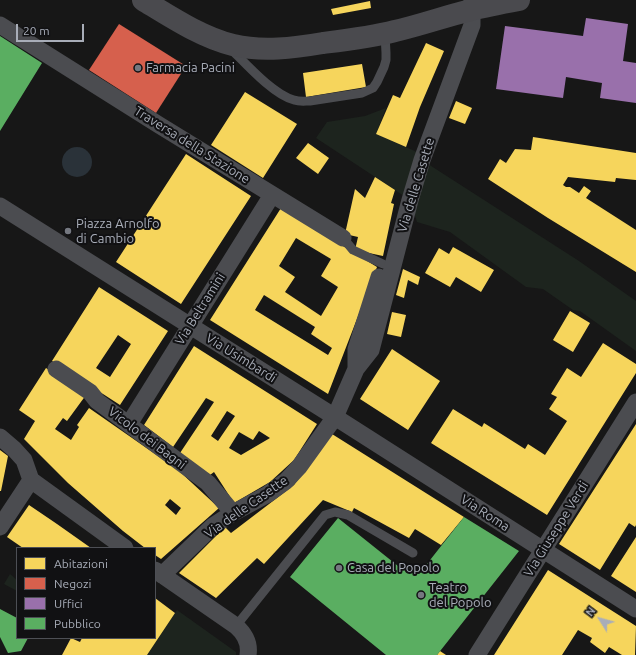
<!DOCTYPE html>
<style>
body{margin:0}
#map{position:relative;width:636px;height:655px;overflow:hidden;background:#171717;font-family:Ubuntu,sans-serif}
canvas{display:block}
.legend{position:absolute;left:16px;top:547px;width:140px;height:92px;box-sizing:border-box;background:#111113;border:1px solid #4d4f55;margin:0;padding:5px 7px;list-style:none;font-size:12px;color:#a8adb8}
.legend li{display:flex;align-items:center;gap:8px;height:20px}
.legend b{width:20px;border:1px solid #4d4f55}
.north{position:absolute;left:580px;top:599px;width:40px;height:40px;-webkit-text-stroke:3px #111113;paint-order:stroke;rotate:307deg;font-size:11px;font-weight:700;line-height:16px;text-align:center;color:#a8adb8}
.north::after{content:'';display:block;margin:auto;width:14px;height:18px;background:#a8adb8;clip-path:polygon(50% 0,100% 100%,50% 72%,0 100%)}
.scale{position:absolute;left:16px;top:24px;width:68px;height:18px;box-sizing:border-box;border:2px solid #a8adb8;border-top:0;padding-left:5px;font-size:12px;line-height:14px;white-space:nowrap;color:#a8adb8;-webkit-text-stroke:3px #111113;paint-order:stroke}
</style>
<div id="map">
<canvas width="636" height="655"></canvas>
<ul class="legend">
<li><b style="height:11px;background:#f6d55c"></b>Abitazioni</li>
<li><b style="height:11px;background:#d6604d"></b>Negozi</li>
<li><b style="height:11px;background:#9970ab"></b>Uffici</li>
<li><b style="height:11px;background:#5aae61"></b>Pubblico</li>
</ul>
<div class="north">N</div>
<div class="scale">20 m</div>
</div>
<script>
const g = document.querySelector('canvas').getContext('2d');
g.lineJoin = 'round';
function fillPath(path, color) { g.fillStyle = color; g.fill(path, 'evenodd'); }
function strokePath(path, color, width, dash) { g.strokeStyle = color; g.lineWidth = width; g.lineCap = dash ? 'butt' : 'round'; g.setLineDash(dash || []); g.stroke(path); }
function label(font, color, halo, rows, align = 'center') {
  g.font = font + ' Ubuntu,sans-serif'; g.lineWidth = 4; g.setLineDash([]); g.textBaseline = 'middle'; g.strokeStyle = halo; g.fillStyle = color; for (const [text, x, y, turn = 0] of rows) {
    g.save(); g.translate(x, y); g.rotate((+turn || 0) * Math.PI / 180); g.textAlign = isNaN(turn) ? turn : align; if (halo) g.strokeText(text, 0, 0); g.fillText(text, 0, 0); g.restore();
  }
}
fillPath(new Path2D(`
 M 386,108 L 376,134 L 417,152 L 404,196 L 316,138 L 327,122 L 365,116 Z
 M 428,164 L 579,261 L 636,301 L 636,351 L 580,311 L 573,310 L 543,289 L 526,287 L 450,232 L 417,222 L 414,212 Z
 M 10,574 L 17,580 L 17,591 L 4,584 Z
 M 177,610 L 236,652 L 236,655 L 147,655 Z`), '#1d241e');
fillPath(new Path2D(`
 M62 162a15 15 0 1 1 30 0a15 15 0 1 1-30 0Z`), '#2a3239');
fillPath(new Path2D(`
 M 370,1 L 371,8 L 333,15 L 331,9 Z
 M 426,43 L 444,51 L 420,107 L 406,147 L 376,134 L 393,95 L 400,98 Z
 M 362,64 L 366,87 L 306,97 L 303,73 Z
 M 245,92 L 297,124 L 263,178 L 211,145 Z
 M 456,101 L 472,108 L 465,124 L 449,118 Z
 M 533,137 L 636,153 L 636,180 L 616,178 L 615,182 L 568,177 L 563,185 L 566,187 L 570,187 L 579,193 L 584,186 L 591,191 L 586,198 L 636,230 L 636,272 L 548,218 L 488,179 L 500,159 L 506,163 L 515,149 L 531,150 Z
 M 308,143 L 329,158 L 318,174 L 296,158 Z
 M 186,154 L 251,196 L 181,304 L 116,262 Z
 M 375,177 L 395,190 L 391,203 L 394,204 L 383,256 L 355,250 L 358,237 L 345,234 L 355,189 L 365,198 Z
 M 281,208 L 377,267 L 328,394 L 210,320 ZM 296,238 L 331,259 L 321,276 L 338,287 L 321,316 L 285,292 L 295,277 L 279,266 ZM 264,295 L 315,327 L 311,334 L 332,348 L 328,355 L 255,310 Z
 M 453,247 L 494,270 L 481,292 L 456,277 L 450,287 L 425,273 L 439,248 L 449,254 Z
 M 403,269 L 420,277 L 418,285 L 408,280 L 404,298 L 396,295 Z
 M 99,287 L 168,331 L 120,405 L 52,361 ZM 118,335 L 131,344 L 110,377 L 96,368 Z
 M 570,311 L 590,323 L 573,352 L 553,340 Z
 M 392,312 L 406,315 L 401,337 L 387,334 Z
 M 603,343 L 636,364 L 636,373 L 547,515 L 431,443 L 453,409 L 482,427 L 484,423 L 525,449 L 528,444 L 545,455 L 567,421 L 549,409 L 557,397 L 551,394 L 567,368 L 581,377 Z
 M 194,346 L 317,424 L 294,460 L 270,482 L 234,503 L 214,472 L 210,475 L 180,453 L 214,402 L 206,398 L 173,447 L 144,425 ZM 227,411 L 235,416 L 218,441 L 211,436 ZM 259,431 L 270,438 L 241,455 L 229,448 L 239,432 L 253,440 Z
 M 392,349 L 440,381 L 408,430 L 360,399 Z
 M 46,368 L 86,395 L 67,421 L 63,418 L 55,429 L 71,440 L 79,427 L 77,425 L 89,408 L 178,470 L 219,508 L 161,559 L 155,555 L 155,548 L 145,548 L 123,531 L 68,483 L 24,439 L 35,421 L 19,410 ZM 170,499 L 181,508 L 176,515 L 165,505 Z
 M 636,424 L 636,525 L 635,527 L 629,523 L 600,570 L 559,544 Z
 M 332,434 L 464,517 L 441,545 L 415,529 L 409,538 L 354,508 L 352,512 L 323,500 L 264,564 L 257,558 L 216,598 L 179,573 L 225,527 L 231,533 L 294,485 Z
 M 0,450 L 8,456 L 1,491 L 0,491 Z
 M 29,505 L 57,524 L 91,548 L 23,548 L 7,537 Z
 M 636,537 L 636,592 L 611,576 Z
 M 548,570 L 636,626 L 635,655 L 622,655 L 609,647 L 605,653 L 590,642 L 592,638 L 578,630 L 562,655 L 494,655 Z
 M 155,598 L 175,613 L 147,655 L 62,655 L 71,638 L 80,642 L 82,638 L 155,638 Z
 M 440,651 L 446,655 L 437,655 Z`), '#f6d55c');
fillPath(new Path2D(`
 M 119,24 L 186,66 L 156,113 L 89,70 Z`), '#d6604d');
fillPath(new Path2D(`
 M 586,18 L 628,24 L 623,61 L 636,63 L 636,103 L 600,98 L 602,83 L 566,77 L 563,98 L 496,89 L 505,26 L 583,36 Z`), '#9970ab');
fillPath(new Path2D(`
 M 0,36 L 42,63 L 0,131 Z
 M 464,517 L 519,551 L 437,655 L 386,655 L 290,577 L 338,518 L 398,566 L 402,561 L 419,574 Z
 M 0,609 L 17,618 L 17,638 L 28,638 L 21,651 L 8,653 L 0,637 Z`), '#5aae61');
strokePath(new Path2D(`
 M 232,50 C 247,65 274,95 294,100 C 300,102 305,101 310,101 L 362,93 L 373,88 L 377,82 L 384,67 L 386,60 L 386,53 L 385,34
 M 343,238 L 353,250 L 383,264
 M 236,626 L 325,515 L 335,512 L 348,515 L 413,553`), '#4b4c50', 9);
strokePath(new Path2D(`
 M 0,25 L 159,125 L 343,238
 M 0,206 L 335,417 L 636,609
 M 56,369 L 90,392 L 97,401 L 208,483 L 233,513
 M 356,369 L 356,349 L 379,277
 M 129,424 L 272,195
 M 0,437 L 14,449 L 24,460 L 31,480 L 125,548
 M 0,527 L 31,480
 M 155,570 L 236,626 C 245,634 250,643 248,655
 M 162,575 L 213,526 L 233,513 L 268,494 L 286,481 L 299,467 L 335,417 L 356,369 L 371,350 L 410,200 L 422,160 L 472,25 L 472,0
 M 477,655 L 636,402`), '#4b4c50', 17);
strokePath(new Path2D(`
 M 143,0 C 171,17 201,37 233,45 C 262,52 294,48 323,43 C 347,40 372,37 395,31 C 421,25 446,16 471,10 C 487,6 503,3 519,0`), '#4a4a4e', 22);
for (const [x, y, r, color] of [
 [138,68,4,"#757880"],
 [68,231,4,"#757880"],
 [339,568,4,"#757880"],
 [421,595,4,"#757880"]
]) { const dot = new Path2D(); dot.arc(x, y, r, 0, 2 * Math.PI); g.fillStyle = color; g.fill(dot); strokePath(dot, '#111113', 1.5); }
label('13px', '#a8adb8', '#111113', [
 ["Farmacia Pacini",146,68],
 ["Piazza Arnolfo",76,224],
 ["di Cambio",76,239],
 ["Casa del Popolo",347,568],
 ["Teatro",429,588],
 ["del Popolo",429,603]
], 'left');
label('13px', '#a8adb8', '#111113', [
 ["Traversa della Stazione",192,145,32],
 ["Via delle Casette",416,185,-73],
 ["Via Beltramini",200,309,-58],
 ["Via Usimbardi",241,358,32],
 ["Vicolo dei Bagni",147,438,37],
 ["Via delle Casette",246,507,-35],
 ["Via Roma",485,513,33],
 ["Via Giuseppe Verdi",556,529,-58]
]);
</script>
